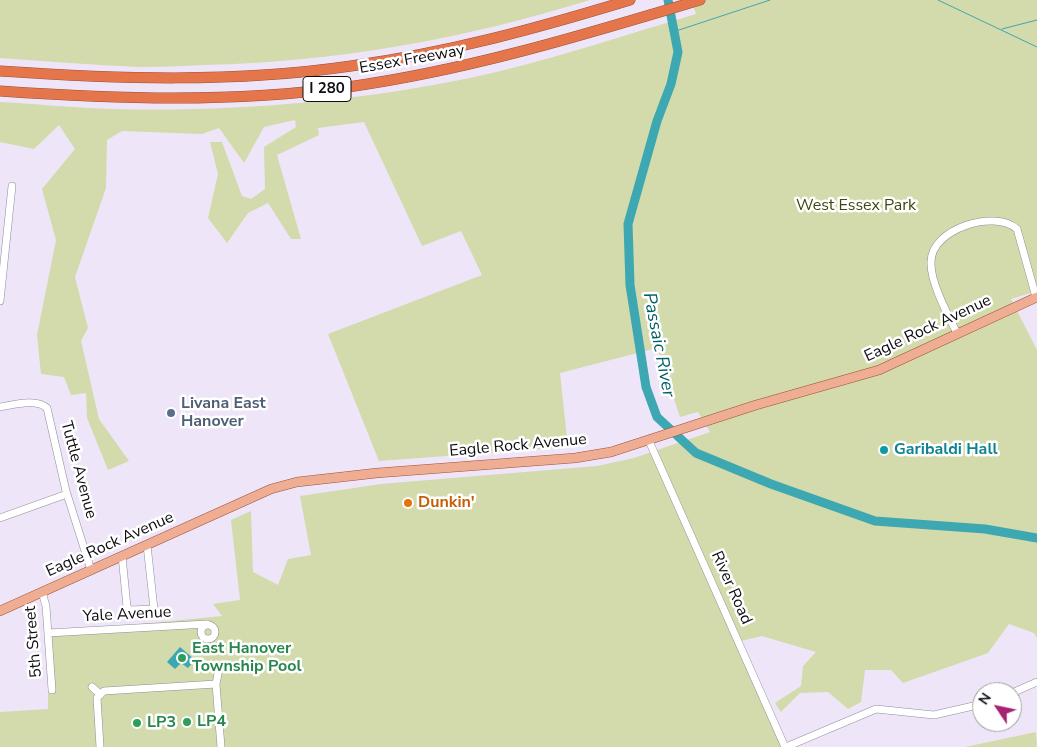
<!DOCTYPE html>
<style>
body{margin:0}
#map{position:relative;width:1037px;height:747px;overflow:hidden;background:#eee6f8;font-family:"Nunito Sans",sans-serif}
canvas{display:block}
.north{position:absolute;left:972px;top:682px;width:50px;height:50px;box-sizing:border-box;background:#fff;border:1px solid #9f9ea0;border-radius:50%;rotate:304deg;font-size:14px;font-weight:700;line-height:20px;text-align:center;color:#0f0c12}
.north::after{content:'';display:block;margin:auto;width:18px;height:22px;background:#a52371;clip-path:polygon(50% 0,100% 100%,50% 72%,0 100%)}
</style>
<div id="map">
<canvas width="1037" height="747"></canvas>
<div class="north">N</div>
</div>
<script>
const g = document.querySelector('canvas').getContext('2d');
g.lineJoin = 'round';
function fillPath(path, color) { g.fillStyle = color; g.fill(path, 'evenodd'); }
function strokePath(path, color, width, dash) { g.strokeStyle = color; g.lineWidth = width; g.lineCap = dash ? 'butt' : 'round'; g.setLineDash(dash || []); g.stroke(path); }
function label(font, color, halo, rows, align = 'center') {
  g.font = font + ' "Nunito Sans",sans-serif'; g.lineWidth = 5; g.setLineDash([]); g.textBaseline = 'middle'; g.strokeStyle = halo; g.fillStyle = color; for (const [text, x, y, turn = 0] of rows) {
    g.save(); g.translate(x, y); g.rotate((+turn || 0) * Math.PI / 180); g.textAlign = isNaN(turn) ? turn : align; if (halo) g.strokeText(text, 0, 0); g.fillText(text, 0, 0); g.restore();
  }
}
fillPath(new Path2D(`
 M 0,0 L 590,0 C 464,39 336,62 204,65 C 183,66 161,67 140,67 C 93,65 46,61 0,58 Z
 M 691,0 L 1037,0 L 1037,291 L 1011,299 L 1037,350 L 1037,638 L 1034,633 L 1009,624 L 988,653 L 903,683 L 891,670 L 865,670 L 861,702 L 848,709 L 828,692 L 800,693 L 781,712 L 775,703 L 801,686 L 803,666 L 816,652 L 762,636 L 741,641 L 787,747 L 0,747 L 0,712 L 48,709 L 48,633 L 222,616 L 213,604 L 240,600 L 231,520 L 251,511 L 253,572 L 278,585 L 288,559 L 311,555 L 300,496 L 381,484 L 597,466 L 634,458 L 710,432 L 698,412 L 680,417 L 657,348 L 560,373 L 568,447 L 379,461 L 328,334 L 482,275 L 461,231 L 422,246 L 364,122 L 318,128 L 319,135 L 277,155 L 301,239 L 291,239 L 268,203 L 248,213 L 227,243 L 208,218 L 218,174 L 210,142 L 222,142 L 242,196 L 251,199 L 265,189 L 264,147 L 296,127 L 295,120 L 264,127 L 244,163 L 219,128 L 202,134 L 122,131 L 107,140 L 106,188 L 75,277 L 88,328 L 81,341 L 99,419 L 129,461 L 108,470 L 87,418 L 86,393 L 71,395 L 64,377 L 41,374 L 37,335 L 56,240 L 42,189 L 75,149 L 59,125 L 34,149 L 0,142 L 0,102 C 38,104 75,108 113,109 C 232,112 353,102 470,78 C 546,62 621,36 696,14 Z
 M 1036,732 L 1037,747 L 965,747 Z`), '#d3daab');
fillPath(new Path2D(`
 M 180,647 L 195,660 L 188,668 L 181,663 L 175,669 L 167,662 Z`), '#3da7b2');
strokePath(new Path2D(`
 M 938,0 L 1037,47
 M 1002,29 L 1037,20
 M 676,31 L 770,0`), '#3da7b2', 1);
strokePath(new Path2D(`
 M 668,0 L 678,52 L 671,84 L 657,121 L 628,224 L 630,285 L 646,387 L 657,417 L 696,453 L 771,484 L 875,521 L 985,529 L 1037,538`), '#3da7b2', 9);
const minor = new Path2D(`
 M 0,301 L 12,186
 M 957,333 C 948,315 930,282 931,262 C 931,229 994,209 1017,229 L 1036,297
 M 0,407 C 13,405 36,398 47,408 L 66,491 L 91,570
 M 649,441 L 785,747
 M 0,518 L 67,494
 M 122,556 L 127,607 L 130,610 L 154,609 L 147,545
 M 42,592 L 46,606 L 52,690
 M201 632a7 7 0 1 1 14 0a7 7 0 1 1-14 0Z
 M 48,633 L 207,624
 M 216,684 L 218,674
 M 92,687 L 100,694
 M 1012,693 L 1037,682
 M 100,747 L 97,698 L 104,691 L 216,684 L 221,747
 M 786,747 L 876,709 L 934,715 L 982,704`);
const major = new Path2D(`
 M 0,611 L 271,489 L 297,482 L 377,473 L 575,458 L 611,452 L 756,405 L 879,370 L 1037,297`);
const highway = new Path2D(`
 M 0,71 C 117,79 234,83 351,66 C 447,53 538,28 630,0
 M 0,91 C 116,99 232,103 348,87 C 469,70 583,35 700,0`);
strokePath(minor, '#928b9b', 8);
strokePath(major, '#9a5137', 10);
strokePath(highway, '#9a5137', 11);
strokePath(minor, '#fff', 7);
strokePath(major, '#efad93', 9);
strokePath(highway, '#e5764b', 10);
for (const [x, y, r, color] of [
 [171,413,5,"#5c6f8a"],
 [884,450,5,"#0f9aa8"],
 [408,503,5,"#e8710a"],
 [182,658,5,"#2e9e5b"],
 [187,722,5,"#2e9e5b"],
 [137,723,5,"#2e9e5b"]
]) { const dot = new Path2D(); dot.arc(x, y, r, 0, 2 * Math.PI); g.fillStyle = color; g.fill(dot); strokePath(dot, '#fff', 2); }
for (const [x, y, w] of [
 [327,89,48]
]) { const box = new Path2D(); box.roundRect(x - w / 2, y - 12.5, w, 25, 4); g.fillStyle = '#fff'; g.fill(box); strokePath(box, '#0f0c12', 1); }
label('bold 15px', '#0f0c12', null, [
 ["I 280",327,89]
]);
label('16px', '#0f0c12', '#fff', [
 ["Essex Freeway",412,60,-10],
 ["Eagle Rock Avenue",928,329,-25],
 ["Eagle Rock Avenue",518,446,-5],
 ["Tuttle Avenue",78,470,75],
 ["Eagle Rock Avenue",110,545,-24],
 ["River Road",731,588,66],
 ["Yale Avenue",127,615,-3],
 ["5th Street",34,642,-95]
]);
label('16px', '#42470f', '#fff', [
 ["West Essex Park",856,206]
]);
label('bold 16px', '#4e5e75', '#fff', [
 ["Livana East",181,404],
 ["Hanover",181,422]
], 'left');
label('bold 16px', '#0d838f', '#fff', [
 ["Garibaldi Hall",894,450]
], 'left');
label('bold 16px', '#c56008', '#fff', [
 ["Dunkin'",418,503]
], 'left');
label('bold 16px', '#27864d', '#fff', [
 ["East Hanover",192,649],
 ["Township Pool",192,667],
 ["LP4",197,722],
 ["LP3",147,723]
], 'left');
label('italic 18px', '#005f66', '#fff', [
 ["Passaic River",658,345,79]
]);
</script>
